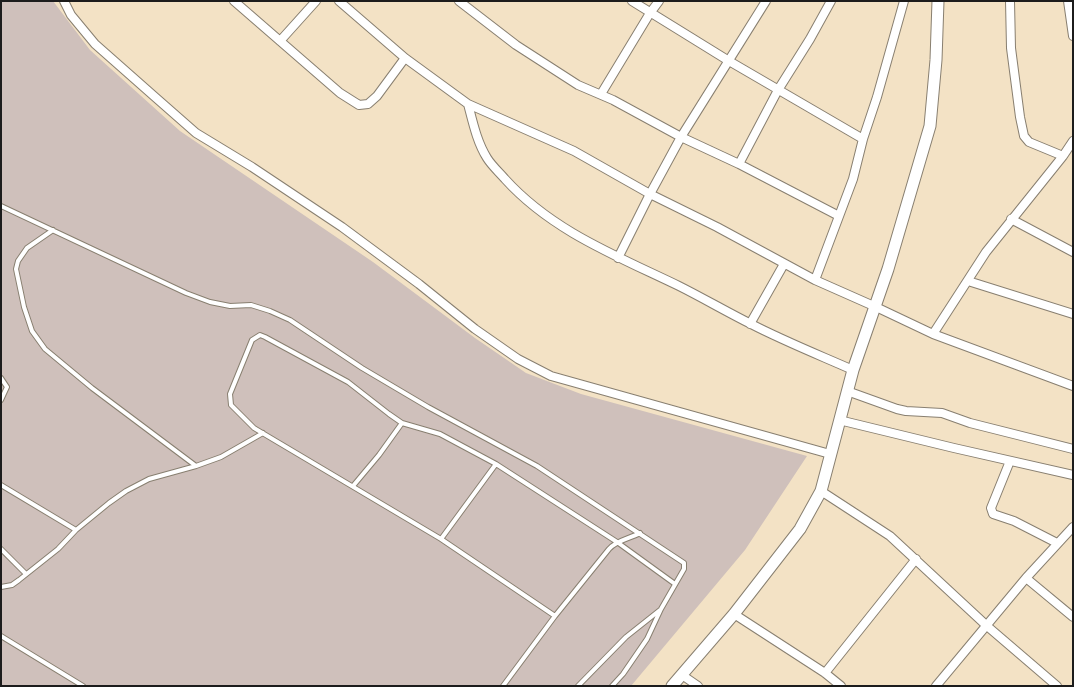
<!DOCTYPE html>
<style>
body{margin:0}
#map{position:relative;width:1074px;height:687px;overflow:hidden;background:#f3e2c5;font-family:Kalam,sans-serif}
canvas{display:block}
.frame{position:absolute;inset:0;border:2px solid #1c1c1c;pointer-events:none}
</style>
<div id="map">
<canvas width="1074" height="687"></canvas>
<div class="frame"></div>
</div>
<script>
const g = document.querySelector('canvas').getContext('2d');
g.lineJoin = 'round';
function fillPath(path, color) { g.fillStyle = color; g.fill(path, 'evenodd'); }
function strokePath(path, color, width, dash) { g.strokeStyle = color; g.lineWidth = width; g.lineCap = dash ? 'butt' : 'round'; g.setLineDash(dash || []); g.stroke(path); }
fillPath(new Path2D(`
 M 1,1 L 53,1 L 90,50 L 180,131 L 373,262 L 475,338 L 526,373 L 581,394 L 807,456 L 745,550 L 631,686 L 1,686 Z`), '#cfc0bb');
const lane = new Path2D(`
 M 1,206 L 186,293 L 210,302 L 230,306 L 251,305 L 270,311 L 290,320 L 362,368 L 428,407 L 537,466 L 684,563 L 684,569 L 661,609 L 647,639 L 623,674 L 612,686
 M 53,230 L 27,248 L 18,261 L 16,269 L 24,307 L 32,331 L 45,349 L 92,388 L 196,466
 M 1,378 L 7,387 L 1,400
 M 1,485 L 76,530
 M 353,486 L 379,455 L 402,423
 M 441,539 L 496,464
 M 1,549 L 26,574
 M 1,587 L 12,585 L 19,580 L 58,549 L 76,530 L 109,503 L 126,491 L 149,479 L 196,466 L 221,457 L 263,433
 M 555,616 L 441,539 L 254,428 L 231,405 L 230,394 L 252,340 L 260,335 L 265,337 L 348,382 L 389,414 L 402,423 L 440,434 L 496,464 L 617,542 L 675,584
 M 1,636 L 83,686
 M 503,686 L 555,616 L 609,549 C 617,540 629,539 640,533
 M 578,686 L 626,637 L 660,610`);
const street = new Path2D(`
 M 64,1 L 71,15 L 95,44 L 155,97 L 196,133 L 252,167 L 342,227 L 419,284 L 475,329 L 518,359 L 551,376 L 830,454
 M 234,1 L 340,93 L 359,105 L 368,104 L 377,96 L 405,58
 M 339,1 L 405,58 L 468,104 L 574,151 L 650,194 L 717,227 L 815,280 L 876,307 L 933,334 L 1073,386
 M 459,1 L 516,45 L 578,85 L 613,100 L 681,137 L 739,164 L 839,216
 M 632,1 L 729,61 L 863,139
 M 1010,1 L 1011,48 L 1020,117 L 1024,136 L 1029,142 L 1063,156
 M 1068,1 L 1073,36
 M 280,41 L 316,1
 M 601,94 L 650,13 L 659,1
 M 468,104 C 473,123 477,142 487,158 C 492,166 499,172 505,179 C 552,231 617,256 679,286 C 703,298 727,312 751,324 C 784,341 819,355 853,370
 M 739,164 L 778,90 L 810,39 L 831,1
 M 1011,219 L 1073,252
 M 618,258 L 650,194 L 681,137 L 766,1
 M 815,280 L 853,179 L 863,139 L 877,97 L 904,1
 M 968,281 L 1073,314
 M 750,324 L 784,264
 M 933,334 L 986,252 L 1063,156 L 1073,141
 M 847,391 L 897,409 L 906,411 L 942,413 L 970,423 L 1073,449
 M 839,420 L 954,448 L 1073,475
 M 1010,461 L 991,508 L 993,514 L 1014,521 L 1057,543
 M 821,491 L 890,536 L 987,626 L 1057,686
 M 1026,578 L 1073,617
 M 734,614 L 825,673 L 841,686
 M 825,673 L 916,559
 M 682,675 L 698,686
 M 936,686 L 1026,578 L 1073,527`);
const secondary = new Path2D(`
 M 672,686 L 734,614 L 800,529 L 821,491 L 853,370 L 888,269 L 930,126 L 936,60 L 938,1`);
strokePath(lane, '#887f70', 6);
strokePath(street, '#887f70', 10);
strokePath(secondary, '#887f70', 13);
strokePath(lane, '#fff', 4);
strokePath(street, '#fff', 8);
strokePath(secondary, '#fff', 11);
</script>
